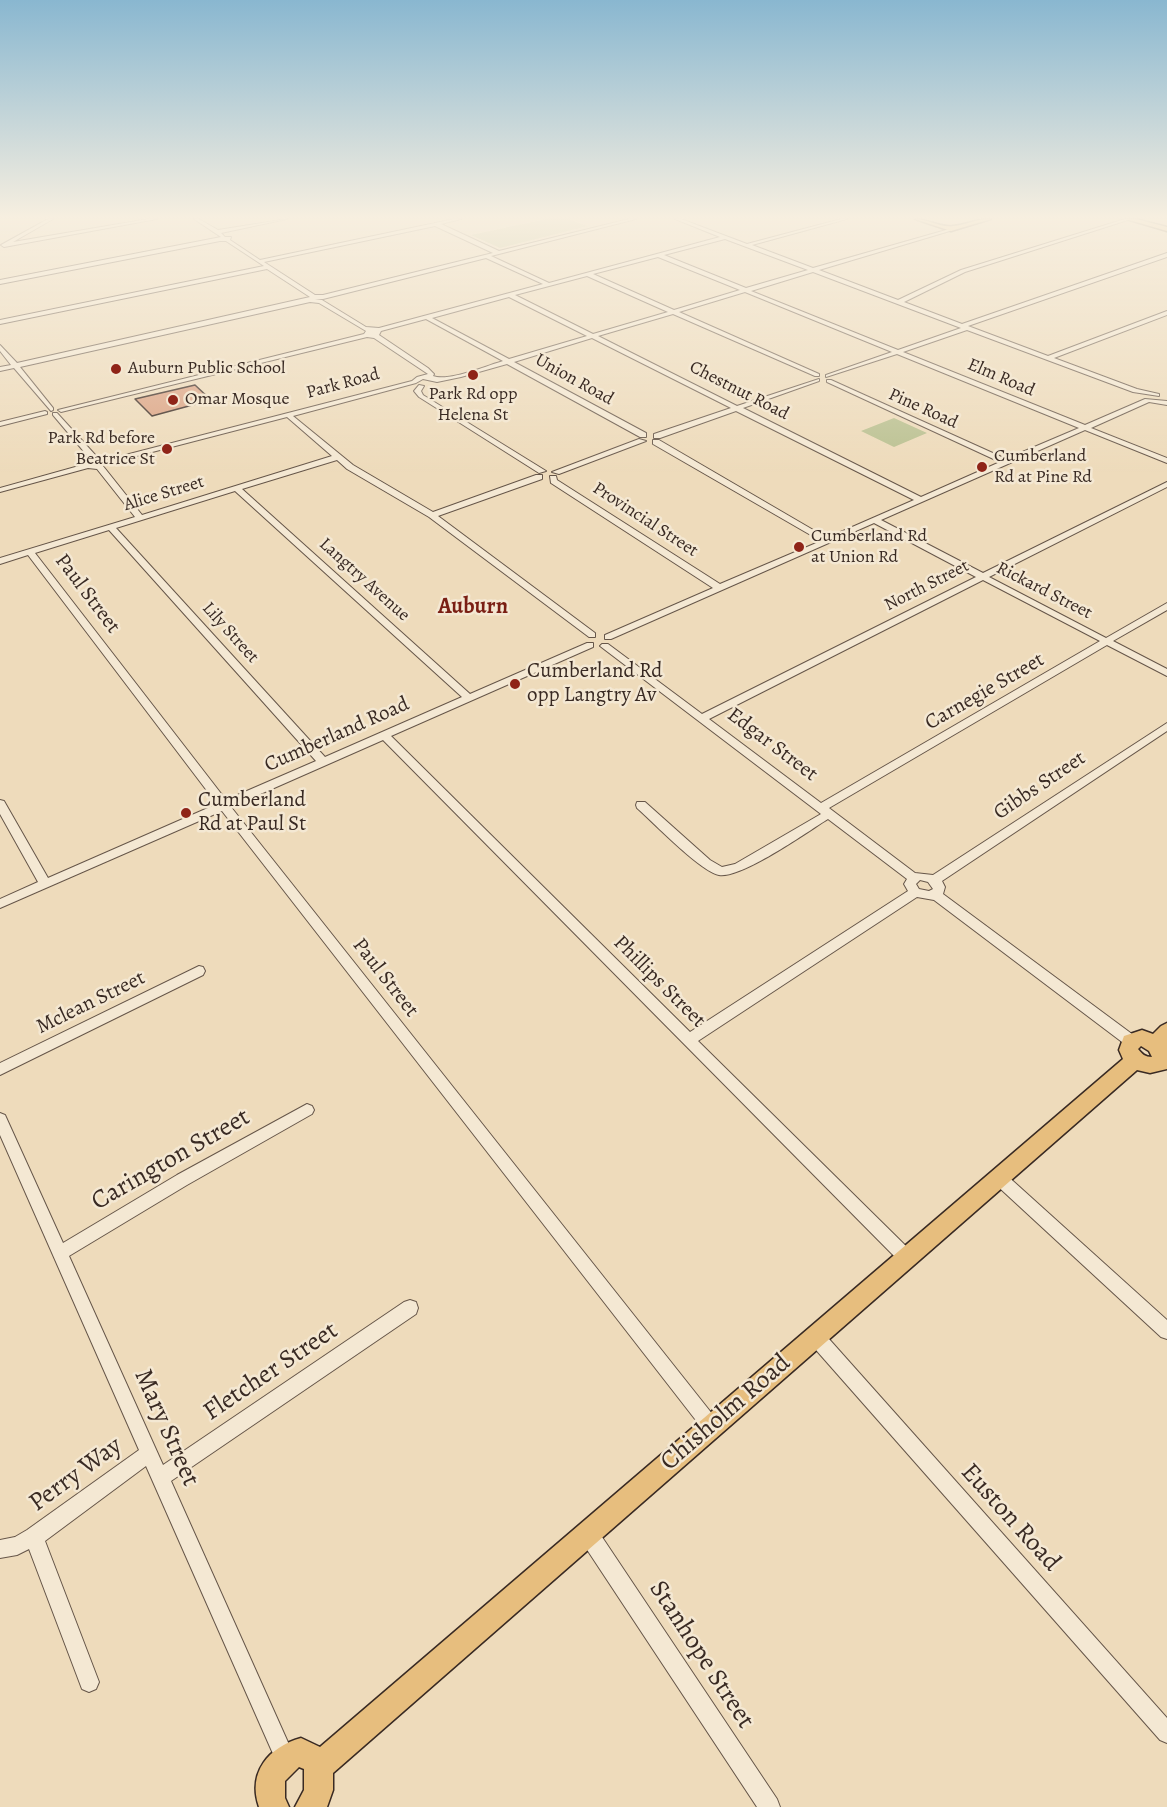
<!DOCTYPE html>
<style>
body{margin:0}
canvas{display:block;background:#eedbbb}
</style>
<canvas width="1167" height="1807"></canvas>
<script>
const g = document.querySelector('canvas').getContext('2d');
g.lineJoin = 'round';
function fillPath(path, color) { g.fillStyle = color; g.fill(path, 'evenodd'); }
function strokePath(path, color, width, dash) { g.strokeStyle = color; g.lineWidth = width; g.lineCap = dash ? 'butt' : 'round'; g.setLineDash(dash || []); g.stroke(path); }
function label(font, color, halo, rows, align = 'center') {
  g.font = font + ' Alegreya,serif'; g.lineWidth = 5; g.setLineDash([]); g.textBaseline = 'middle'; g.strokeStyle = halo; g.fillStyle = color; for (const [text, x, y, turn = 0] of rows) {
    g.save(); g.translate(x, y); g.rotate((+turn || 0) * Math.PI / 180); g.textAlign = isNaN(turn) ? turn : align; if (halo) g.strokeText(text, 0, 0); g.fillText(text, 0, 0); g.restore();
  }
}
fillPath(new Path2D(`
 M 546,219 L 569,219 L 588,226 L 500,248 L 471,235 Z
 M 894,418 L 927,433 L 894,447 L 861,431 Z`), '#b9c090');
const building = new Path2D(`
 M 195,385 L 211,400 L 152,416 L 135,399 Z`);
fillPath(building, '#dba283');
strokePath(building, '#392a23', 1.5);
const minor = new Path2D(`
 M 48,219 L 53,219 L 13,242 L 148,219 L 157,219 L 4,247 L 1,245 Z
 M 194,219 L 199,219 L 218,230 L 287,219 L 221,233 L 225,237 L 231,237 L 230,240 L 260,260 L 454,219 L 461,219 L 441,224 L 499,251 L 629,219 L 636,219 L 491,256 L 549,283 L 720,237 L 675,219 L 681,219 L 747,244 L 841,219 L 847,219 L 752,245 L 813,268 L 953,228 L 953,230 L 819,270 L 898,300 L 961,270 L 1125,219 L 1131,219 L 965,272 L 904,302 L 962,324 L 1167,253 L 1167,257 L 968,326 L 1048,356 L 1167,311 L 1167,315 L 1054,358 L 1137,389 L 1159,394 L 1159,396 L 1133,392 L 967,330 L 903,352 L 1085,425 L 1145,399 L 1167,401 L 1167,405 L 1149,402 L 1091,428 L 1167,458 L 1167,463 L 1085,430 L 881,520 L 983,573 L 1167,482 L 1167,487 L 989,577 L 1106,638 L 1167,603 L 1167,610 L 1113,641 L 1167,669 L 1167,676 L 1107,645 L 829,808 L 915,873 L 933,875 L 1167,723 L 1167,731 L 942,881 L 945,887 L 943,894 L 1136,1037 L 1138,1041 L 1136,1045 L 1131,1047 L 1126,1045 L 934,900 L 917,897 L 698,1041 L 912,1252 L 914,1257 L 912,1262 L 906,1265 L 900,1262 L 383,740 L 231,807 L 717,1420 L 720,1426 L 717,1432 L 711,1435 L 705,1432 L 222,811 L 0,908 L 0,899 L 38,882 L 0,814 L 0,800 L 4,801 L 48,878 L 217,804 L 28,555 L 0,564 L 0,558 L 135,517 L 97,469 L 88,468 L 0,492 L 0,488 L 86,464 L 91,460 L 53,415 L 53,413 L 57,413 L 98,458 L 106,460 L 412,381 L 417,377 L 428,374 L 374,338 L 367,337 L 61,412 L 58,410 L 364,334 L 366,331 L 319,303 L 310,302 L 20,367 L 53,408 L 53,410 L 51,411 L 14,368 L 0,371 L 0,367 L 11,365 L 0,351 L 0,345 L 17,363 L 310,297 L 267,269 L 0,324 L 0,320 L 264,266 L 226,241 L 220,241 L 0,284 L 0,280 L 221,237 ZM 435,226 L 493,253 L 323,295 L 315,295 L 264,262 ZM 725,239 L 808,270 L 746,288 L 664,255 ZM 658,257 L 740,290 L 674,310 L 593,274 ZM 486,258 L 543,284 L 379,328 L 366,327 L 322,300 L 315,299 L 323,299 ZM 813,272 L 961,328 L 898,350 L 751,291 ZM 587,276 L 668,312 L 593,334 L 515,295 ZM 745,292 L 892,352 L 826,375 L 826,377 L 897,354 L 1079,428 L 1006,459 L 831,380 L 827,380 L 827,382 L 1000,462 L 921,497 L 743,408 L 819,381 L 819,379 L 737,406 L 598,336 L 673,314 L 815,376 L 819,376 L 819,374 L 679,312 ZM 509,297 L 587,336 L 509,359 L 432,318 ZM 426,319 L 503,361 C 486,366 448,382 433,376 L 434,374 L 428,368 L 379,335 L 381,331 ZM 592,338 L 731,408 L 654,434 L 654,438 L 660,438 L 736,411 L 914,500 L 827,538 L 659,440 L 653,440 L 653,444 L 821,541 L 720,584 L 557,480 L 556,476 L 550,476 L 551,483 L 713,588 L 605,635 L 605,639 L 611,639 L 874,523 L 976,577 L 702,714 L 608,644 L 602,644 L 600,646 L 821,814 L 735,864 L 722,867 L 710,860 L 645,802 L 637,802 L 636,805 L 637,808 C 653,822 700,871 719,875 C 741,879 807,832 828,819 L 907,879 L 904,884 L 908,891 L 690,1032 L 391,736 L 593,647 L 593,643 L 587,643 L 470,694 L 242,489 L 337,460 L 347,469 L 429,517 L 589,637 L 595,637 L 595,633 L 438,516 L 542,479 L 542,475 L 536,475 L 433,512 L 353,465 L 293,416 L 416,383 L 423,379 L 437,382 L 461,377 L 507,364 L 640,437 L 646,437 L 646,433 L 514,362 ZM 287,417 L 332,456 L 142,515 L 103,466 L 93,465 L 99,462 L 106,464 ZM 235,491 L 462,697 L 325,757 L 116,528 ZM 109,530 L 316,761 L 226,800 L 35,553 ZM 983,580 L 1100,641 L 821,803 L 709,719 ZM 920,880 L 928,882 L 933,889 L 929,891 L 919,889 L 916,884 Z
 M 419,385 L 424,386 L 421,391 L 423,395 L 546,471 L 539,473 L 419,397 L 414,391 Z
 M 45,411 L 47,412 L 47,414 L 0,426 L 0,422 Z
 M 639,439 L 646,441 L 559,474 L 552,472 Z
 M 199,966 L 203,967 L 205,971 L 203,975 L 0,1075 L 0,1063 Z
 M 307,1104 L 312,1106 L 314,1110 L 312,1114 L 187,1185 L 69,1256 L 163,1465 L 404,1302 L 410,1300 L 416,1302 L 418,1308 L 416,1314 L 171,1481 L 295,1758 L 292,1765 L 285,1768 L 278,1765 L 146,1466 L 45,1541 L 99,1682 L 96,1689 L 89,1692 L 82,1689 L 29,1549 L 17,1555 L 0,1558 L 0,1540 L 15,1537 L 27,1530 L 139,1450 L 0,1135 L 0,1113 L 5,1115 L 63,1243 L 177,1175 Z
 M 998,1170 L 1003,1172 L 1167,1320 L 1167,1339 L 1161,1337 L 993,1182 L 991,1177 L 993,1172 Z
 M 815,1328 L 821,1330 L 1167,1718 L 1167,1743 L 1160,1740 L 809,1342 L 807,1336 L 809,1330 Z
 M 587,1523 L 594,1525 L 777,1799 L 780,1807 L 757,1807 L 580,1539 L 578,1532 L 580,1525 Z`);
const major = new Path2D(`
 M 915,219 C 928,219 941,228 953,226 C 966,225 978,218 991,219 L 951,231 Z
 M 1126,219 L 1136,219 L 1167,227 L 1167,231 Z
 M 1167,1023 L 1167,1069 L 1150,1073 L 1137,1070 L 333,1773 L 333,1790 L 327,1807 L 295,1807 L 304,1790 L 304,1769 L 299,1767 L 285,1781 L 285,1798 L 289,1807 L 259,1807 C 247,1772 269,1747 301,1738 L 320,1747 L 1123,1059 L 1119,1050 L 1124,1036 L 1142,1030 L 1153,1034 L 1161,1026 ZM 1141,1046 L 1149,1051 L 1152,1057 C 1145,1057 1142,1054 1138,1049 Z`);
strokePath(minor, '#665649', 2);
strokePath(major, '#392a23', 3);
fillPath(minor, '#f4e8d3');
fillPath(major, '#e7be7e');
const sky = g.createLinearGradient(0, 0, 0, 472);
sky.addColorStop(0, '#89b7d0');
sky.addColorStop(0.46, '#f7efe0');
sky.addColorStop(1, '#f7efe000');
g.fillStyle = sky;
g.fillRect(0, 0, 1167, 472);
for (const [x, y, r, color] of [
 [116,369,6,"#8f2418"],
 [473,375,6,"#8f2418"],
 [173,400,6,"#8f2418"],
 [167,449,6,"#8f2418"],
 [982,467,6,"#8f2418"],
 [799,547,6,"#8f2418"],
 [515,684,6,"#8f2418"],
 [186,813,6,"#8f2418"]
]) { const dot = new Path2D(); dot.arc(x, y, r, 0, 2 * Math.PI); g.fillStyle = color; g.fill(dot); strokePath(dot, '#f4e8d3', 2); }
label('18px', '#392a23', '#f4e8d3', [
 ["Auburn Public School",128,369],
 ["Park Rd opp",473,395,"center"],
 ["Helena St",473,416,"center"],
 ["Omar Mosque",185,400],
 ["Park Rd before",155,439,"right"],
 ["Beatrice St",155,460,"right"],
 ["Cumberland",994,457],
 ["Rd at Pine Rd",994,478],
 ["Cumberland Rd",811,537],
 ["at Union Rd",811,558]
], 'left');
label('18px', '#392a23', '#f4e8d3', [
 ["Elm Road",1001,378,23],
 ["Union Road",574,380,29],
 ["Park Road",343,384,-15],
 ["Chestnut Road",739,391,27],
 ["Pine Road",923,409,24],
 ["Alice Street",164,494,-17],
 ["Provincial Street",645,520,33],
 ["Langtry Avenue",364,580,42],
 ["North Street",927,586,-27],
 ["Rickard Street",1044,591,27],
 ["Lily Street",230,633,48]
]);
label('21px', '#392a23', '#f4e8d3', [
 ["Paul Street",87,594,53],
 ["Carnegie Street",985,692,-30],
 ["Cumberland Road",337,735,-24],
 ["Edgar Street",772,745,37],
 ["Gibbs Street",1040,786,-34],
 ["Paul Street",385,978,52],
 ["Phillips Street",659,982,45],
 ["Mclean Street",91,1003,-26]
]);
label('21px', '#392a23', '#f4e8d3', [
 ["Cumberland Rd",527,672],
 ["opp Langtry Av",527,696],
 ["Cumberland",198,801],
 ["Rd at Paul St",198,825]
], 'left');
label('bold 22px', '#7a1f14', '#f4e8d3', [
 ["Auburn",473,608]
]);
label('26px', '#392a23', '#f4e8d3', [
 ["Carington Street",171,1160,-30],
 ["Fletcher Street",271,1372,-34],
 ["Chisholm Road",726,1413,-41],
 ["Mary Street",166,1428,66],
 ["Perry Way",76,1475,-36],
 ["Euston Road",1010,1518,48],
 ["Stanhope Street",701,1655,57]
]);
</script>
